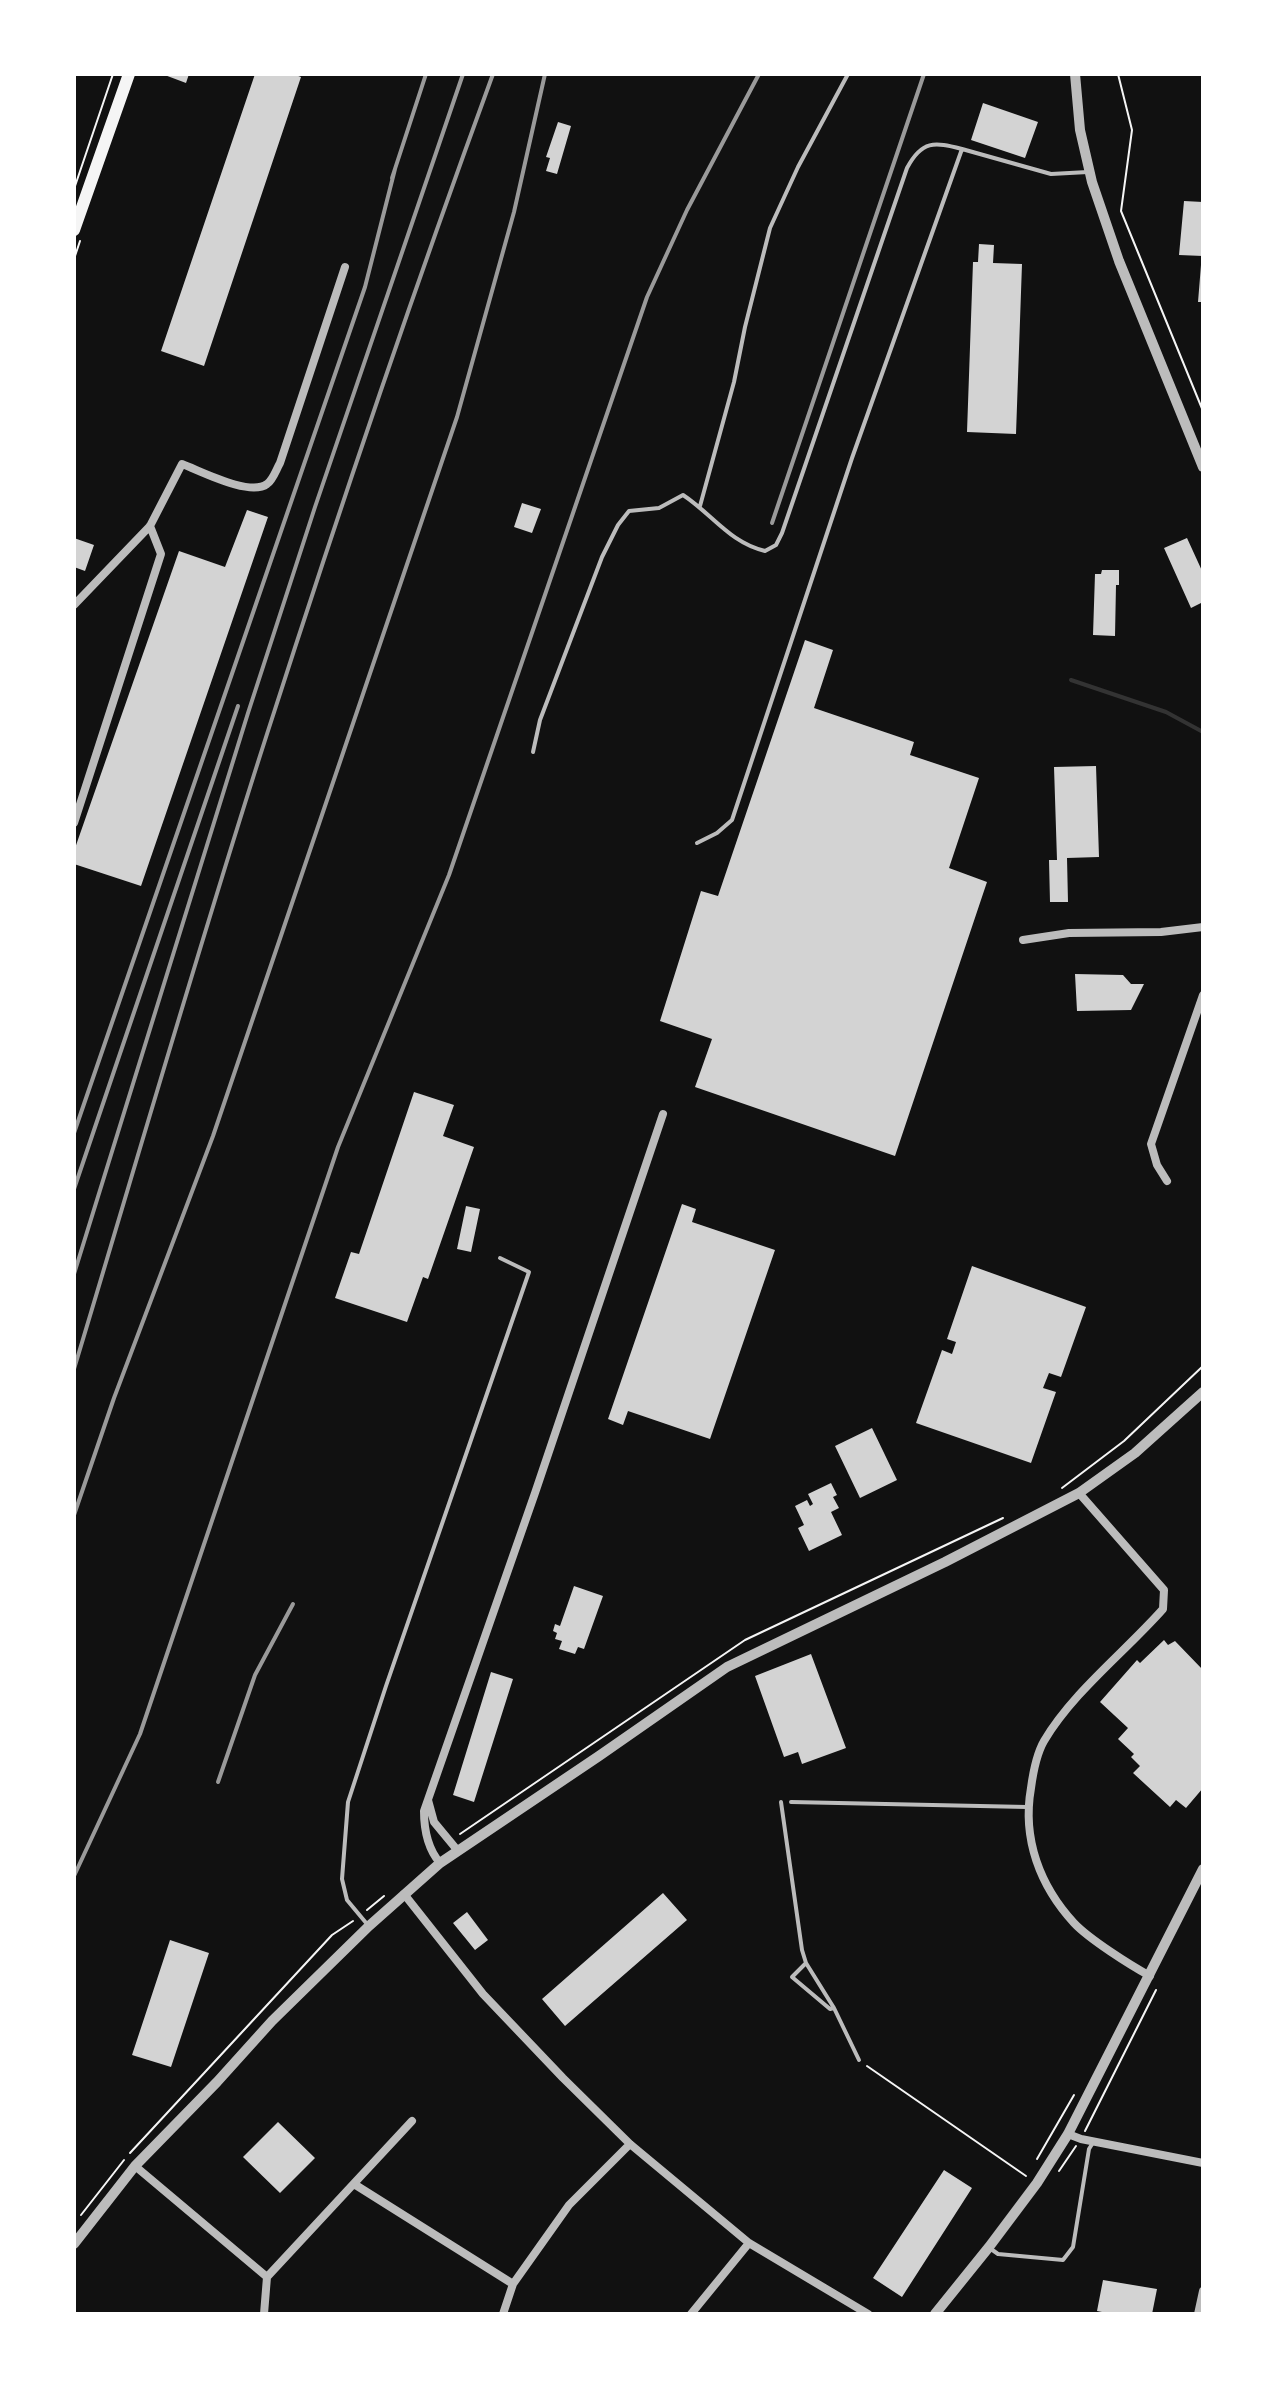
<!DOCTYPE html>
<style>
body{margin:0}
#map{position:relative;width:1277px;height:2388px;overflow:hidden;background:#111;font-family:"Noto Serif",serif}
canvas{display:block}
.frame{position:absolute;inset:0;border:76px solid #fff;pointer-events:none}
</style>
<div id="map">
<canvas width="1277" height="2388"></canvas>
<div class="frame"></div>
</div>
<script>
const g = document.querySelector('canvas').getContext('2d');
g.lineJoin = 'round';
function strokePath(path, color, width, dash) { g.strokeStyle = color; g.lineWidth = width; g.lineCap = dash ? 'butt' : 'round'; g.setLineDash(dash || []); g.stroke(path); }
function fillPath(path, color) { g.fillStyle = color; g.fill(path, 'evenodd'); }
strokePath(new Path2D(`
 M 1071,680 L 1166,712 L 1203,732`), '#333', 4);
fillPath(new Path2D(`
 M 162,74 L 189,74 L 186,83 Z
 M 255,74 L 293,74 L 301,77 L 204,366 L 161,351 Z
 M 983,103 L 1038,122 L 1025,158 L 971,140 Z
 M 558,122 L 571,126 L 557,174 L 546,171 L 550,158 L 546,157 Z
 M 1184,201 L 1203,202 L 1203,256 L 1179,255 Z
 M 979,244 L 994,245 L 993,263 L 1022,264 L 1016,434 L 967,432 L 973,262 L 978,262 Z
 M 1201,265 L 1203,265 L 1203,302 L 1198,302 Z
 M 522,503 L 541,509 L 532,533 L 514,527 Z
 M 247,510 L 268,517 L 141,886 L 74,864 L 74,851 L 179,551 L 225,567 Z
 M 74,538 L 94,545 L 85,571 L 74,567 Z
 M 1187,538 L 1203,573 L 1203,602 L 1191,608 L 1164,548 Z
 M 1102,570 L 1119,570 L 1119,585 L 1116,585 L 1115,636 L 1093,635 L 1095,574 L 1101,574 Z
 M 805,640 L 833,650 L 814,708 L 914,742 L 910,755 L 979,778 L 949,868 L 987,882 L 895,1156 L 695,1087 L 712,1039 L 660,1021 L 701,891 L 718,896 Z
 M 1096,766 L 1099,857 L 1067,858 L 1068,902 L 1050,902 L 1049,860 L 1057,860 L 1054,767 Z
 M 1075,974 L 1123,975 L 1131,984 L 1144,984 L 1131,1010 L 1077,1011 Z
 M 414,1092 L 454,1105 L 443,1136 L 474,1147 L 428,1279 L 423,1277 L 407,1322 L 335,1298 L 351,1252 L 359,1254 Z
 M 682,1204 L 696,1209 L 692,1222 L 775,1250 L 710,1439 L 628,1411 L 623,1425 L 608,1419 Z
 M 466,1206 L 480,1209 L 471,1252 L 457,1249 Z
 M 972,1266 L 1086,1307 L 1061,1377 L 1049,1373 L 1043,1388 L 1056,1392 L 1031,1463 L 916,1423 L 942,1350 L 952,1354 L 956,1342 L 947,1339 Z
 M 872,1428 L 897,1480 L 860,1498 L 835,1446 Z
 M 831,1483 L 837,1495 L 833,1497 L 839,1508 L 831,1512 L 842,1535 L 809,1551 L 798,1528 L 804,1525 L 795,1506 L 807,1500 L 810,1506 L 813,1504 L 808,1494 Z
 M 574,1586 L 603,1596 L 584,1649 L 578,1647 L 575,1654 L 559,1649 L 562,1641 L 555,1639 L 557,1633 L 553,1631 L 555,1624 L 560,1626 Z
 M 1164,1640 L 1168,1645 L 1175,1641 L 1203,1670 L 1203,1788 L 1186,1808 L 1176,1800 L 1170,1807 L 1133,1773 L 1140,1766 L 1131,1757 L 1134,1754 L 1118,1739 L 1128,1728 L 1100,1702 L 1137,1660 L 1140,1663 Z
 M 811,1654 L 846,1748 L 802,1764 L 798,1752 L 784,1757 L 755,1676 Z
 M 491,1672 L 513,1679 L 474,1802 L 453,1795 Z
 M 663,1893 L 687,1920 L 565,2026 L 542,1999 Z
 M 467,1912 L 488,1940 L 475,1950 L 453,1923 Z
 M 170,1940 L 209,1953 L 171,2067 L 132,2055 Z
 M 278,2122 L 315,2158 L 280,2193 L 243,2157 Z
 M 944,2170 L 972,2188 L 902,2297 L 873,2278 Z
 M 1103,2280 L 1157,2289 L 1152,2314 L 1112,2314 L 1097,2311 Z`), '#d3d3d3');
strokePath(new Path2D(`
 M 1118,74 L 1132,130 L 1121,211 L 1203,411
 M 74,189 L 113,74
 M 74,259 L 80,241
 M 1202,512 L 1203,515
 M 1062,1488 L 1124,1441 L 1203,1366
 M 460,1834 L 745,1640 L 1003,1518
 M 367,1910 L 384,1896
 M 867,2066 L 1026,2176
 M 1085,2131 L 1156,1990
 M 130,2153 L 332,1935 L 353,1921
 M 1037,2159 L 1074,2095
 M 1059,2171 L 1076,2146
 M 81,2215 L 124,2160`), '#f5f5f5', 2);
strokePath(new Path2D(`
 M 700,506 L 734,382 L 745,327 L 770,228 L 798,167 L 848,74
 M 533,752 L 540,720 L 602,557 L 618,525 L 629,511 L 659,508 L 683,495 C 712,514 730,543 765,551 L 776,545 L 782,533 L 907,168 C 922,140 934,142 962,149
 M 697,843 L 717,833 L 732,820 L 852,458 L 962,149 L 1051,174 L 1088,172
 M 781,1802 L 802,1950 L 806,1963 L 834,2008 L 859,2060
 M 791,1802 L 1027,1807
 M 367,1924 L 347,1900 L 342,1879 L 348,1802 L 386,1686 L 529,1272 L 500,1258
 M 806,1963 L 792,1977 L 830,2009 L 834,2008
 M 991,2249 L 998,2254 L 1063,2260 L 1073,2247 L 1089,2149 L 1094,2141`), '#bcbcbc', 4);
strokePath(new Path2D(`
 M 74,605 L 150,526 L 182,464 C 201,471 250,497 267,484 C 273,480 276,470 280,463 L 345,267
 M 74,823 L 161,554 L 150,526
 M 1023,940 L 1069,933 L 1161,932 L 1203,927
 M 1167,1181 L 1157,1165 L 1151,1144 L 1203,995
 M 1079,1493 L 1164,1590 L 1163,1609 C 1125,1652 1073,1692 1044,1741 C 1036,1755 1033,1773 1031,1788 C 1022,1839 1040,1886 1074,1923 C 1089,1939 1130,1965 1150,1976
 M 428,1800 L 434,1822 L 458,1851
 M 440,1863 C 428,1849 424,1829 424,1811 L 535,1493 L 663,1114
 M 404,1894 L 483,1994 L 563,2078 L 630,2144 L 749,2243 L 868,2314
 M 1068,2134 L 1081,2139 L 1203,2163
 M 135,2166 L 267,2277 L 264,2314
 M 354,2184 L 513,2284
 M 267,2277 L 412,2121
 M 503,2314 L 513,2284 L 569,2205 L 630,2144
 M 691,2314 L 749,2243
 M 1198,2314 L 1203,2291`), '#bcbcbc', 8);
strokePath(new Path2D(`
 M 1075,74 L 1080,130 L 1092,182 L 1119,261 L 1203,467
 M 74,2244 L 135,2166 L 217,2082 L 272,2021 L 369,1926 L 440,1863 L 599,1756 L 727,1667 L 945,1562 L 1079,1493 L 1135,1453 L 1203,1392
 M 935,2314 L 989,2247 L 1037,2183 L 1068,2134 L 1203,1869`), '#bcbcbc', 10);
strokePath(new Path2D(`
 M 74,230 L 129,74`), '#f5f5f5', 12);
strokePath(new Path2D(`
 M 392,178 L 426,74
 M 772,523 L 924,74
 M 74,1133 L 365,287 L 395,169
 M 74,1189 L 238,706
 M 74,1274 L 248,713 L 315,507 L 463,74
 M 74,1369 C 138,1157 199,945 267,734 C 338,513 413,292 493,74
 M 74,1515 L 114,1398 L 213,1136 L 457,417 L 514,212 L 545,74
 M 218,1782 L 255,1675 L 293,1604
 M 74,1876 L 140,1734 L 338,1147 L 449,875 L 647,297 L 687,210 L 759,74`), '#9a9a9a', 4);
</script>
